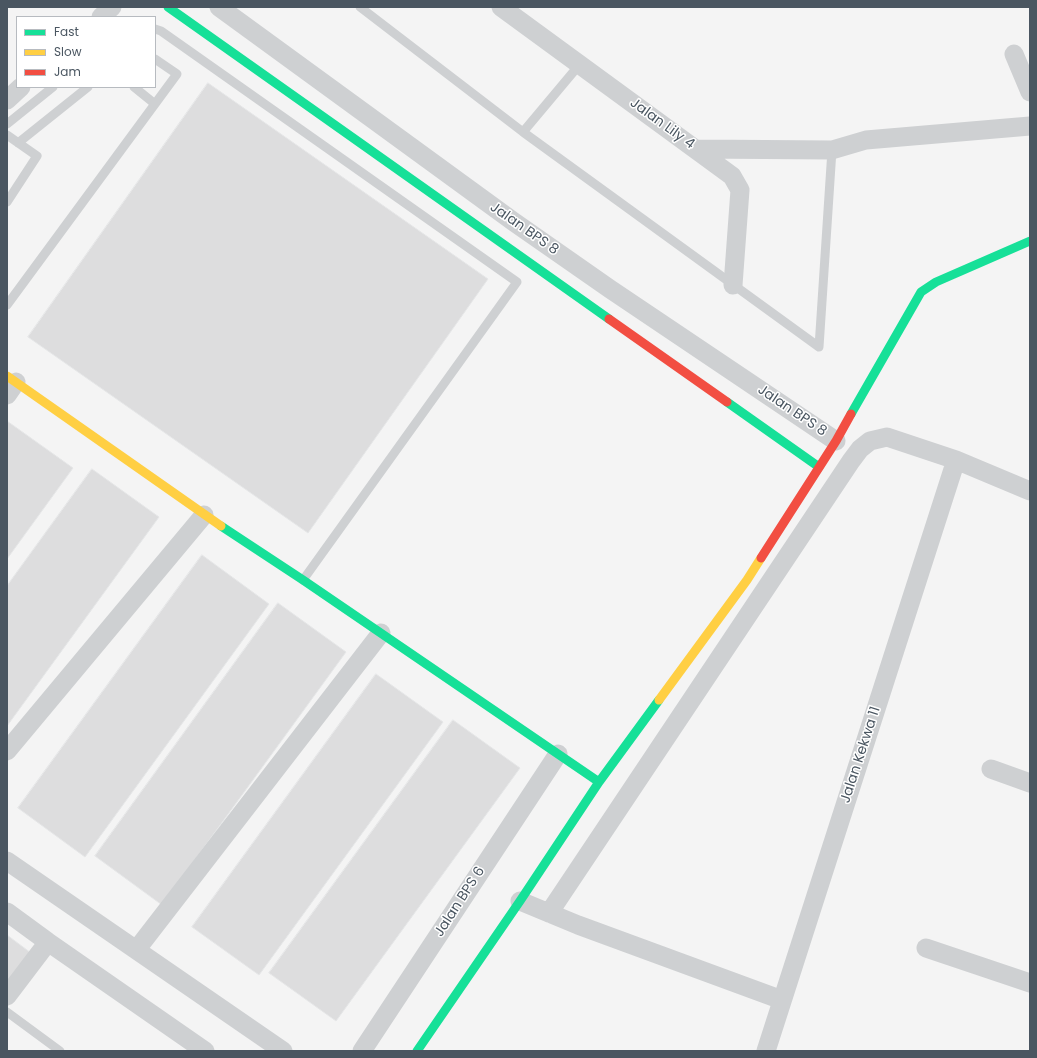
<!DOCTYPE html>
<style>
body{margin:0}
#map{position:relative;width:1037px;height:1058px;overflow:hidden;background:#f4f4f4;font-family:Poppins,sans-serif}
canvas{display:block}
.frame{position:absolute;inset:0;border:8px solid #4a5661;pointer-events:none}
.legend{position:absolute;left:16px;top:16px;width:140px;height:72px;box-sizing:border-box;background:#fff;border:1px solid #b7bbc0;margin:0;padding:5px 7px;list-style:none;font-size:12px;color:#4a5661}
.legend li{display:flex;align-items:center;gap:8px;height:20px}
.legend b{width:20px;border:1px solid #b7bbc0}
</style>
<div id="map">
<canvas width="1037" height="1058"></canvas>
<div class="frame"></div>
<ul class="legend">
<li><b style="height:5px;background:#16e098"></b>Fast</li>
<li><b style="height:5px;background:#ffcf43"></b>Slow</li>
<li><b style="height:5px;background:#f24e42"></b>Jam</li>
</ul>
</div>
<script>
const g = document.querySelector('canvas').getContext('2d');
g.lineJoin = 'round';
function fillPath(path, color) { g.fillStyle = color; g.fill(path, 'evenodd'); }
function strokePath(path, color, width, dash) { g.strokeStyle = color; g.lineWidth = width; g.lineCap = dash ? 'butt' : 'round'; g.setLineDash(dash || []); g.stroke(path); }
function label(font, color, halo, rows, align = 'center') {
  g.font = font + ' Poppins,sans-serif'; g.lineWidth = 3; g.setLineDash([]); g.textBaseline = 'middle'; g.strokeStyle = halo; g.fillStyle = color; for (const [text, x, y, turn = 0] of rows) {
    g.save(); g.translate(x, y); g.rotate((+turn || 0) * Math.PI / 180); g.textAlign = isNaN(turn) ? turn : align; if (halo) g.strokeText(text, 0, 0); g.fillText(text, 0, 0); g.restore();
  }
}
const building = new Path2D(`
 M 208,83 L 488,279 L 308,533 L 28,337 Z
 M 7,421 L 73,468 L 7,559 Z
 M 92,469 L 159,517 L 7,726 L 7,586 Z
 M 202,555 L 269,604 L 85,857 L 18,808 Z
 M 278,603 L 346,652 L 162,905 L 95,856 Z
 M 376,674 L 443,722 L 259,975 L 192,927 Z
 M 453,720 L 520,768 L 336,1021 L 269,973 Z
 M 7,935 L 31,953 L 7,985 Z`);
fillPath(building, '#ddddde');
strokePath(building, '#e5e6e7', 1);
strokePath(new Path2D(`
 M 360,7 L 523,132 L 819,347
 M 155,29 L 161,31 L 517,282 L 303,580
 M 134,87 L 155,104
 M 7,124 L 53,87
 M 523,132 L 580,64
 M 7,135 L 37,156 L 7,202
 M 18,143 L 88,87
 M 7,305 L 177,74 L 155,59
 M 819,347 L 832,150
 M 7,1012 L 60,1051`), '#ced0d2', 9);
strokePath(new Path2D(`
 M 219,7 L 514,222 L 610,289 L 836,441
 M 501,7 L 732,176 L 740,190 L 733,285
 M 101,17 L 112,7
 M 1014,54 L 1030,92
 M 7,100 L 21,87
 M 697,149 L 832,150 L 866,140 L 1030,126
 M 7,395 L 16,382
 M 7,751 L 204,515
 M 991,769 L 1030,783
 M 7,861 L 283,1051
 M 520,901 L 578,925 L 782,1000
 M 7,912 L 48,942 L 205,1051
 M 549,913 L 851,461 L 860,449 L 870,441 L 887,437 L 956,460 L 1030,491
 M 926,948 L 1030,983
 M 137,949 L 381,633
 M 7,996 L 48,942
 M 362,1051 L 558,754
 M 766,1051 L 956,460`), '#ced0d2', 19);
strokePath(new Path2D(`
 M 168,7 L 609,319
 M 727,402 L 819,467
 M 851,414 L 921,292 L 936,282 L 1030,241
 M 221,526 L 303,580 L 599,782
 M 417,1051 L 520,901 L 599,782 L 659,700`), '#16e098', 9);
strokePath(new Path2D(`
 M 7,376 L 221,526
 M 659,700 L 747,580 L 761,558`), '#ffcf43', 9);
strokePath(new Path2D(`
 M 609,319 L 727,402
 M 761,558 L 836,441 L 851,414`), '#f24e42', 9);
label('14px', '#4a5661', '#fff', [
 ["Jalan Lily 4",662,124,36],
 ["Jalan BPS 8",524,229,35],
 ["Jalan BPS 8",792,411,34],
 ["Jalan Kekwa 11",861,755,-72],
 ["Jalan BPS 6",460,902,-57]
]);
</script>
